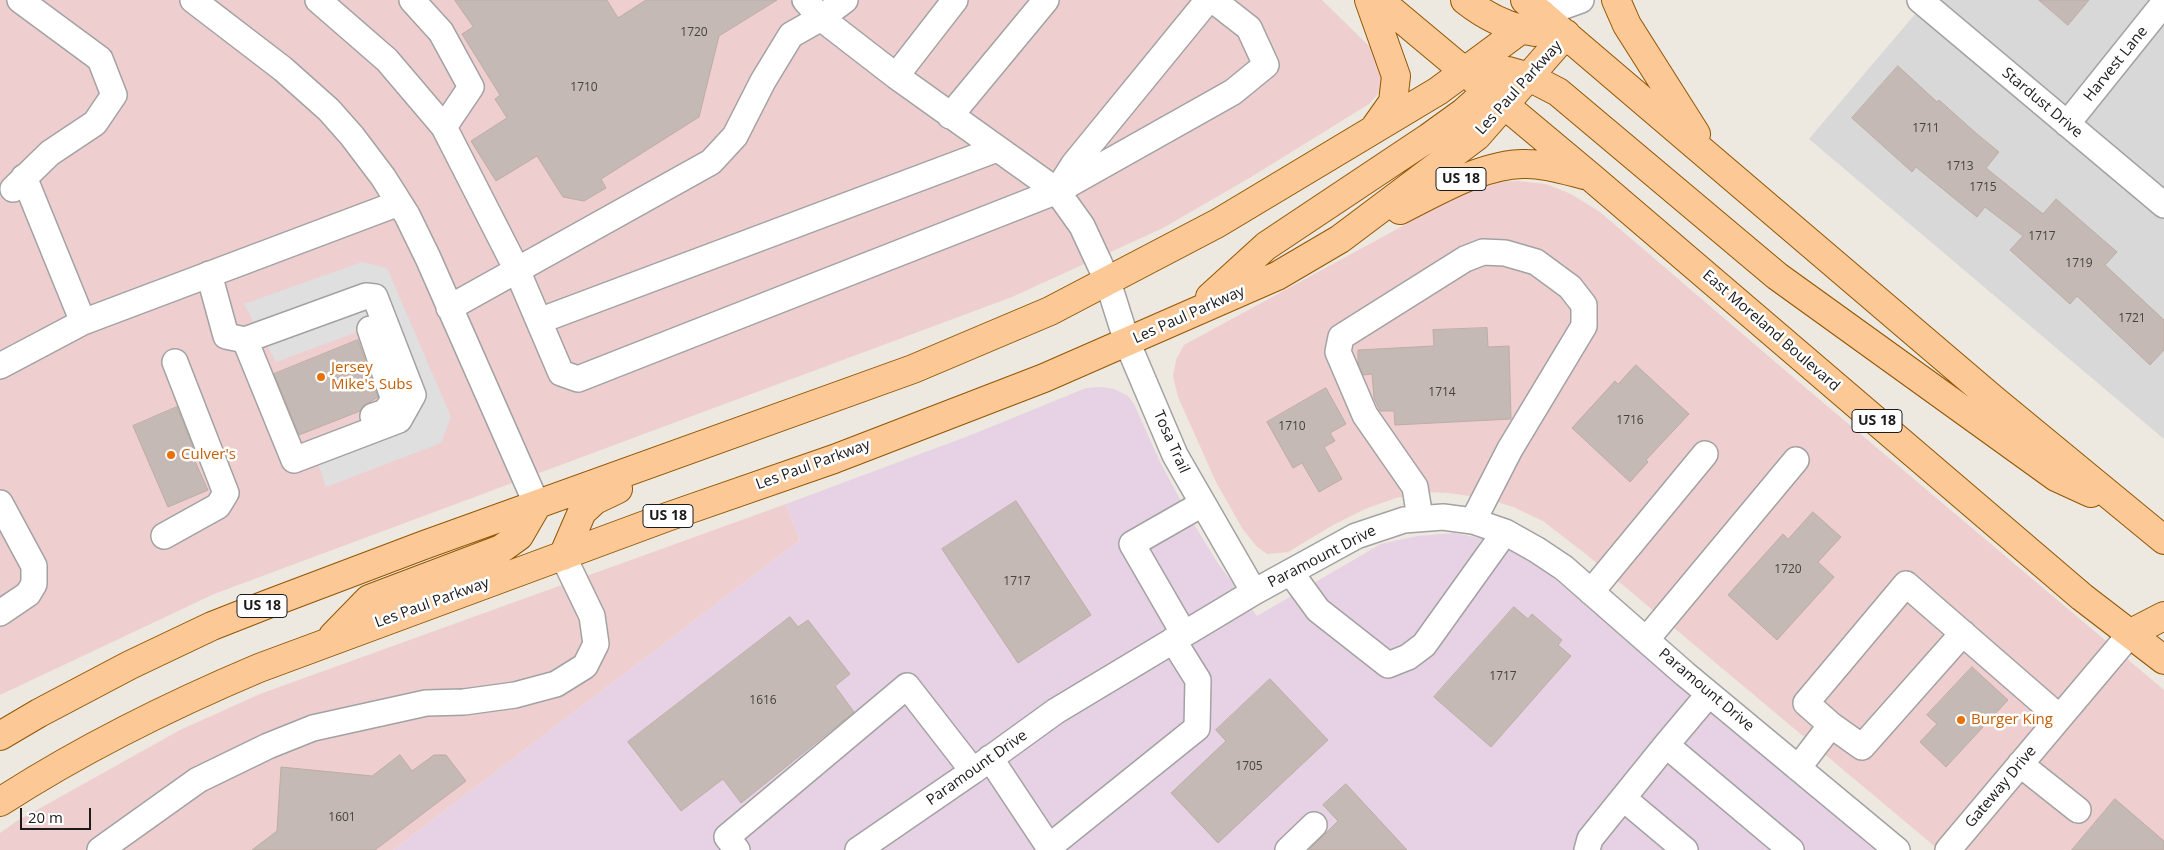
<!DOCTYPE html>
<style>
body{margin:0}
#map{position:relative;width:2164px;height:850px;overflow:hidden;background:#ede8e0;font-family:"Open Sans",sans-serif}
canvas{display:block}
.scale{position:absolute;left:20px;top:808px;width:71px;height:22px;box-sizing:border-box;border:2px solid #1b1b1b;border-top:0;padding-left:6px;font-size:15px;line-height:18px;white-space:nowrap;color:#1b1b1b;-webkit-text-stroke:4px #fff;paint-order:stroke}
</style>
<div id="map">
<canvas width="2164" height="850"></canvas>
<div class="scale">20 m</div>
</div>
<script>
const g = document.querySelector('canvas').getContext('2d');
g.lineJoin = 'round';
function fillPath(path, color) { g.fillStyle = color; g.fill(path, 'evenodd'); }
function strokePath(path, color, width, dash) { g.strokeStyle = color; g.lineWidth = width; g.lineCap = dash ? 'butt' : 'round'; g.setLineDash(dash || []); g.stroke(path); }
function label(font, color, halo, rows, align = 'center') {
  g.font = font + ' "Open Sans",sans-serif'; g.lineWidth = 5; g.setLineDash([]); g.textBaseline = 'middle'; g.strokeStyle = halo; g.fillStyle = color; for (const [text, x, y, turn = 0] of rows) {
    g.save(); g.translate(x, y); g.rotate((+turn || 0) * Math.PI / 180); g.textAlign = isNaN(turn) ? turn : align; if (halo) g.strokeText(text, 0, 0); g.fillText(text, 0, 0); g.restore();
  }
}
fillPath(new Path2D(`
 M 1927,0 L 2164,0 L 2164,439 L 1809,139 Z`), '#d9d8d8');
fillPath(new Path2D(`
 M 0,0 L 1322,0 L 1375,52 L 1383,79 L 1379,93 L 1369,104 L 1251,177 L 1163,228 L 1012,297 L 214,594 L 0,695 Z
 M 1517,181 L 1546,184 L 1571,194 L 1600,212 L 1787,372 L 2164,690 L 2164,850 L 1939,850 L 1587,555 L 1543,521 L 1513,507 L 1485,498 L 1448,493 L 1428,492 L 1396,498 L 1365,509 L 1333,525 L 1288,552 L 1267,554 L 1256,546 L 1242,528 L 1216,482 L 1178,397 L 1173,376 L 1176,360 L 1184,345 L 1467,191 L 1490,182 Z
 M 786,504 L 800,540 L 393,850 L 0,850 L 0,833 L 17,821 L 180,730 L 260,694 Z`), '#efced0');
fillPath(new Path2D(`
 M 1102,387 L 1114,389 L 1128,396 L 1134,404 L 1160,462 L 1189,516 L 1217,562 L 1257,616 L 1381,544 L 1417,536 L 1454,533 L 1489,540 L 1517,553 L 1550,575 L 1875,850 L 393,850 L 800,540 L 786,504 L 971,435 L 1086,388 Z`), '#e6d2e4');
fillPath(new Path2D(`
 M 362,262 L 387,268 L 451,417 L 441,443 L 326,487 L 312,447 L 397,413 L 376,325 L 276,362 L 244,304 Z`), '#dfdfdf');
const building = new Path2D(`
 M 455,0 L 607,0 L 618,18 L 646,0 L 777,0 L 719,36 L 699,117 L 601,179 L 606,188 L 584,201 L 563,197 L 537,156 L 496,181 L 471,141 L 507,118 L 495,99 L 500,95 L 462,34 L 473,27 Z
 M 2039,0 L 2089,0 L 2068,25 Z
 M 1898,66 L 1937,102 L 1939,100 L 1977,134 L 1999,152 L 1986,168 L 2043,214 L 2056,199 L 2117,252 L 2105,265 L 2164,320 L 2164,350 L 2150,365 L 2077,296 L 2070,304 L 2010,250 L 2023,236 L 1985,207 L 1977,217 L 1916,167 L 1912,172 L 1852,118 Z
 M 1487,328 L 1488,347 L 1509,346 L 1511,419 L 1395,425 L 1394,411 L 1380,411 L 1374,398 L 1372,374 L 1363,375 L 1358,363 L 1358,350 L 1434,346 L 1433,330 Z
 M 358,340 L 378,397 L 363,406 L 360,411 L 299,435 L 274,374 Z
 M 1636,365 L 1689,414 L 1646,460 L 1648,462 L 1630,482 L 1572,428 L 1615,381 L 1618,384 Z
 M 1326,388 L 1346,424 L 1330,433 L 1335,441 L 1324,447 L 1342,479 L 1319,492 L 1302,463 L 1293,468 L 1267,422 Z
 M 177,407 L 196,455 L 193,457 L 208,490 L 168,507 L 133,426 Z
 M 1016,501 L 1091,615 L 1018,663 L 942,549 Z
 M 1813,512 L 1841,537 L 1818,562 L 1834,577 L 1777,640 L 1728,595 L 1783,534 L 1788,539 Z
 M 1514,607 L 1528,619 L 1532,614 L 1562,640 L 1558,645 L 1571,656 L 1491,747 L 1434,697 Z
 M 790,617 L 798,627 L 808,620 L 850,674 L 835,686 L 854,712 L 741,803 L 723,779 L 681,811 L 628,742 Z
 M 1972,667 L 2008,700 L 1946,767 L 1920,742 L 1937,724 L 1927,715 Z
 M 1270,679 L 1328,740 L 1218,843 L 1171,793 L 1226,741 L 1216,730 Z
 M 400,755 L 412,771 L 434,755 L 446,755 L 466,781 L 375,850 L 252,850 L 277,831 L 281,767 L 372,776 Z
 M 1346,784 L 1407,850 L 1309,850 L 1338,821 L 1323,805 Z
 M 2115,799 L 2164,841 L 2164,850 L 2072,850 Z`);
fillPath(building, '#c4b9b4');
strokePath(building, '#beada3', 1);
const minor = new Path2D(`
 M 193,0 L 283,69 L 329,110 L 352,136 L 383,177 L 407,215 L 428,258 L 537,505
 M 318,0 L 387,60 L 444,127 L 517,270 L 561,373 L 578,379 L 1057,191 L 1233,92 L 1266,65 L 1249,28 L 1213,0
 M 412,0 L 441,32 L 471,87 L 444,127
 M 805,0 L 821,18 L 845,0
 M 1920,0 L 2164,205
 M 1542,14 L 1581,0
 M 896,76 L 955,0
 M 950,116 L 1046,0
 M 2067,124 L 2164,3
 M 24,177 L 83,322 L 399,203
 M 13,189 L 50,153 L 95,123 L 114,95 L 100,59 L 20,0
 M 1058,189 L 1074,164 L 1208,0
 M 209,274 L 226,336 L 245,340 L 366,296 L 375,297 L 413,395 L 399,420 L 294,460 L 245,340
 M 449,308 L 711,162 L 735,136 L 763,81 L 791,35 L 821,18 L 896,76 L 1057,191 L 1082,226 L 1108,282 L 1127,342 L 1175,455 L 1254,592
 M 539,321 L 997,149
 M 370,329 L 394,400 L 385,412 L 373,416
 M 0,366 L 83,322
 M 0,503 L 34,566 L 34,584 L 28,594 L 0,613
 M 1420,518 L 1415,487 L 1365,415 L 1338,352 L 1341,337 L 1465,259 L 1483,252 L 1505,253 L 1536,262 L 1570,287 L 1584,305 L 1584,326 L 1510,449 L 1473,521
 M 164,536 L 218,506 L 226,493 L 175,362
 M 1291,573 L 1318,610 L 1388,665 L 1408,657 L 1424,645 L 1505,532
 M 1591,592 L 1705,454
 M 1184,634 L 1132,544 L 1202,504
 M 1646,640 L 1796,460
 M 1831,725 L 1862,747 L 1963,633
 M 1666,745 L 1709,694
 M 990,758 L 1051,850
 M 2020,764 L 2078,810
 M 1798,768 L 1831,725 L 1806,703 L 1906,584 L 2059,717
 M 1623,798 L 1685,850
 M 1049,847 L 1197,728 L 1198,680 L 1173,640
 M 100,850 L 198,780 L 268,746 L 313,728 L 426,703 L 464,702 L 515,695 L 556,684 L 585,666 L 596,644 L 592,616 L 563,556
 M 737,850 L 727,837 L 907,686 L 973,771
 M 858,850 L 973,771 L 1056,711 L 1254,592 L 1356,536 L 1404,520 L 1443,517 L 1473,521 L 1505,532 L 1537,550 L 1564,568 L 1685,674 L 1897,850
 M 1288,850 L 1314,825
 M 1587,850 L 1590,839 L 1666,745 L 1791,850
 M 1948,850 L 2131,633`);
const major = new Path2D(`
 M 1369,0 L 1396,76 L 1393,102 L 1376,126
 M 1379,0 L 1592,178 L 2082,597 L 2164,660
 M 1465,0 C 1485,16 1510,28 1535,32
 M 1525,0 L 1994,400 L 2164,540
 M 1616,0 L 1627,25 L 1696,134
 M 1465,72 L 1508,71 L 1529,77 L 1558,92 L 1777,276 L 2056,477 L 2091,493
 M 1400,210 C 1436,192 1486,162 1527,164 C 1546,164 1565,170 1584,175
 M 1210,297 L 1266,246 L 1428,138 L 1464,112 L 1501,79
 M 563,556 L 582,512 L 595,500 L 618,489
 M 2131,633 L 2164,616
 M 333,636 L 369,599 L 501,549 L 519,536 L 537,505
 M 0,736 L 39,713 L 130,665 L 212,626 L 268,604 L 424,545 L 913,369 L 1050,311 L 1218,223 L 1438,91 L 1542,14
 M 0,802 C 82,749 169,706 259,668 L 667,517 L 834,459 L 1044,378 L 1277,276 L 1340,239 L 1477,136 L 1566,34`);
strokePath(minor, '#a2a2a2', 28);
strokePath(major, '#925600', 30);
strokePath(minor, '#fff', 25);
strokePath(major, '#fcc896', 28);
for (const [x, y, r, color] of [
 [321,377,5,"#e8710a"],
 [171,455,5,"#e8710a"],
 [1961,720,5,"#e8710a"]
]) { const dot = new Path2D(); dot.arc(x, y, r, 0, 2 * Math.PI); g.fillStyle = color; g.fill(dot); strokePath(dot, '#fff', 2); }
label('12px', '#454241', null, [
 ["1720",694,33],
 ["1710",584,88],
 ["1711",1926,129],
 ["1713",1960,167],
 ["1715",1983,188],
 ["1717",2042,237],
 ["1719",2079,264],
 ["1721",2132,319],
 ["1714",1442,393],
 ["1716",1630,421],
 ["1710",1292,427],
 ["1720",1788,570],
 ["1717",1017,582],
 ["1717",1503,677],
 ["1616",763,701],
 ["1705",1249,767],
 ["1601",342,818]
]);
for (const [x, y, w] of [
 [1461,179,50],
 [1877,421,50],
 [668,516,50],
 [262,606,50]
]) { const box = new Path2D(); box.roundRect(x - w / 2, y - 11.5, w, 23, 4); g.fillStyle = '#fff'; g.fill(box); strokePath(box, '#1b1b1b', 1); }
label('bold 14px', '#1b1b1b', null, [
 ["US 18",1461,179],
 ["US 18",1877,421],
 ["US 18",668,516],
 ["US 18",262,606]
]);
label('15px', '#1b1b1b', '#fff', [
 ["Harvest Lane",2116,64,-51],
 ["Les Paul Parkway",1519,88,-48],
 ["Stardust Drive",2042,103,40],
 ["Les Paul Parkway",1189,315,-24],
 ["East Moreland Boulevard",1771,331,41],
 ["Tosa Trail",1171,442,66],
 ["Les Paul Parkway",813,465,-20],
 ["Paramount Drive",1322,557,-27],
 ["Les Paul Parkway",432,603,-20],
 ["Paramount Drive",1706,690,40],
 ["Paramount Drive",977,768,-35],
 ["Gateway Drive",2001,787,-50]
]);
label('15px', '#c56008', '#fff', [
 ["Jersey",331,368],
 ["Mike's Subs",331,385],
 ["Culver's",181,455],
 ["Burger King",1971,720]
], 'left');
</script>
